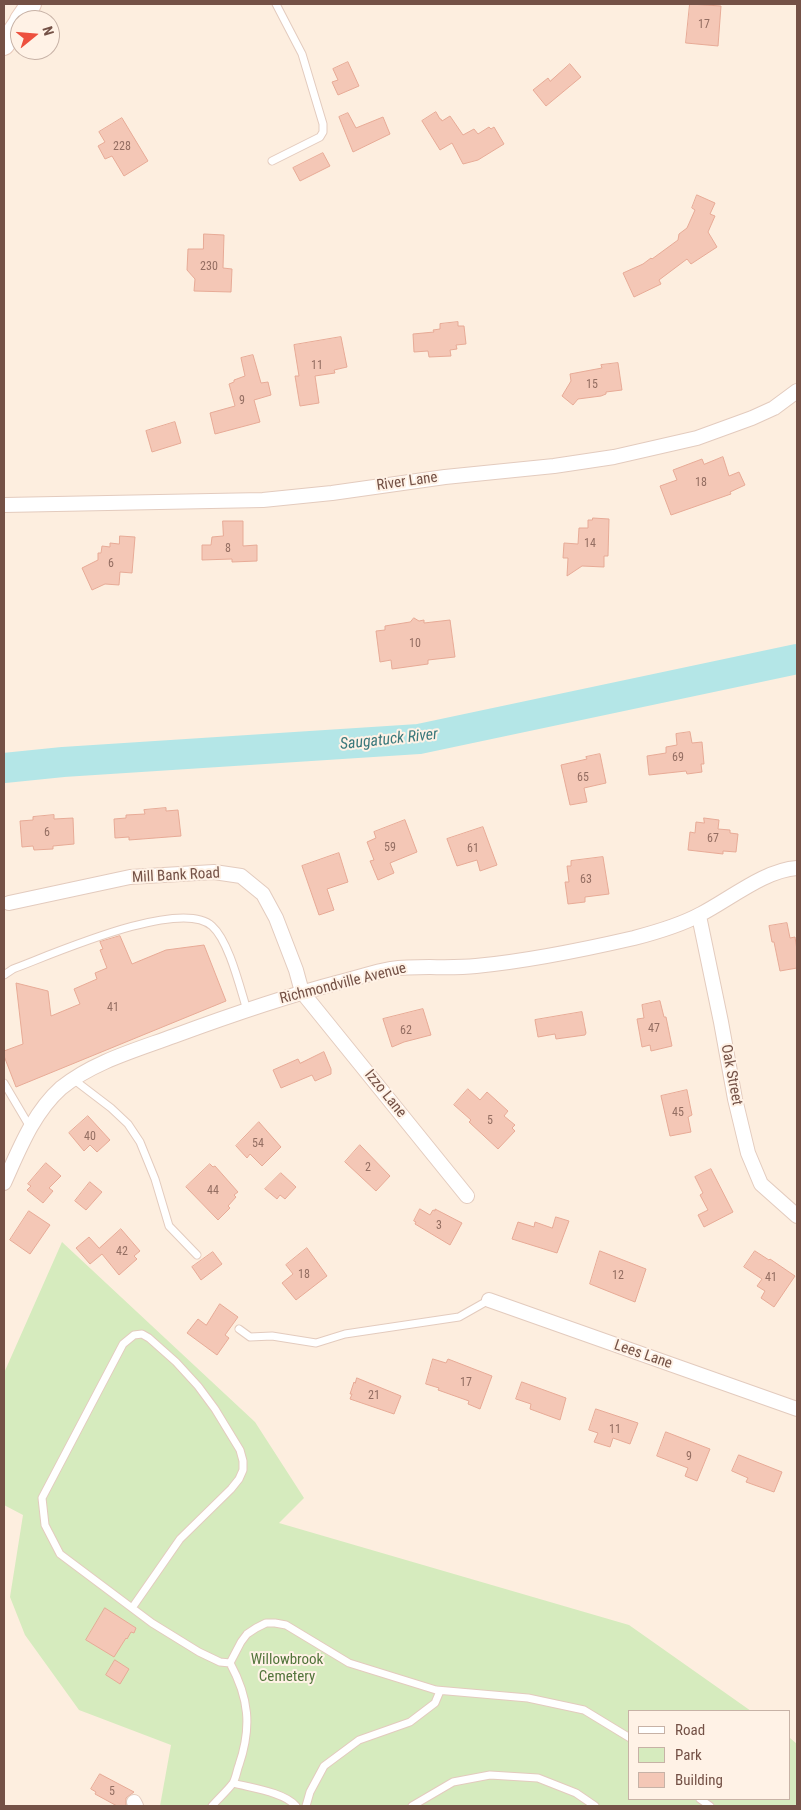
<!DOCTYPE html>
<style>
body{margin:0}
#map{position:relative;width:801px;height:1810px;overflow:hidden;background:#fdeedf;font-family:"Roboto Condensed",sans-serif}
canvas{display:block}
.frame{position:absolute;inset:0;border:5px solid #745146;pointer-events:none}
.legend{position:absolute;left:628px;top:1710px;width:162px;height:90px;box-sizing:border-box;background:#fff2e6;border:1px solid #c7b2a6;margin:0;padding:6px 9px;list-style:none;font-size:15px;color:#745146}
.legend li{display:flex;align-items:center;gap:10px;height:25px}
.legend b{width:25px;border:1px solid #c7b2a6}
.north{position:absolute;left:10px;top:10px;width:50px;height:50px;box-sizing:border-box;background:#fff2e6;border:1px solid #c7b2a6;border-radius:50%;rotate:73deg;font-size:14px;font-weight:700;line-height:20px;text-align:center;color:#745146}
.north::after{content:'';display:block;margin:auto;width:18px;height:22px;background:#ed503e;clip-path:polygon(50% 0,100% 100%,50% 72%,0 100%)}
</style>
<div id="map">
<canvas width="801" height="1810"></canvas>
<div class="frame"></div>
<ul class="legend">
<li><b style="height:6px;background:#fff"></b>Road</li>
<li><b style="height:14px;background:#d6ebbe"></b>Park</li>
<li><b style="height:14px;background:#f4c7b6"></b>Building</li>
</ul>
<div class="north">N</div>
</div>
<script>
const g = document.querySelector('canvas').getContext('2d');
g.lineJoin = 'round';
function fillPath(path, color) { g.fillStyle = color; g.fill(path, 'evenodd'); }
function strokePath(path, color, width, dash) { g.strokeStyle = color; g.lineWidth = width; g.lineCap = dash ? 'butt' : 'round'; g.setLineDash(dash || []); g.stroke(path); }
function label(font, color, halo, rows, align = 'center') {
  g.font = font + ' "Roboto Condensed",sans-serif'; g.lineWidth = 4; g.setLineDash([]); g.textBaseline = 'middle'; g.strokeStyle = halo; g.fillStyle = color; for (const [text, x, y, turn = 0] of rows) {
    g.save(); g.translate(x, y); g.rotate((+turn || 0) * Math.PI / 180); g.textAlign = isNaN(turn) ? turn : align; if (halo) g.strokeText(text, 0, 0); g.fillText(text, 0, 0); g.restore();
  }
}
fillPath(new Path2D(`
 M 62,1242 L 255,1422 L 304,1498 L 279,1523 L 629,1625 L 751,1711 L 630,1711 L 630,1799 L 790,1799 L 790,1738 L 797,1744 L 797,1806 L 160,1806 L 171,1745 L 79,1710 L 25,1635 L 10,1597 L 23,1515 L 4,1505 L 4,1373 Z`), '#d6ebbe');
strokePath(new Path2D(`
 M 4,768 L 63,762 L 419,739 L 797,659`), '#b4e6e7', 30);
const building = new Path2D(`
 M 690,4 L 721,6 L 718,46 L 686,43 Z
 M 348,62 L 359,86 L 338,95 L 332,82 L 338,80 L 333,69 Z
 M 570,64 L 581,77 L 546,106 L 533,90 L 548,78 L 550,81 Z
 M 436,112 L 440,119 L 441,119 L 442,121 L 450,116 L 463,135 L 474,129 L 478,134 L 489,127 L 491,129 L 494,127 L 504,144 L 478,160 L 463,164 L 452,143 L 440,150 L 422,121 Z
 M 348,113 L 356,128 L 383,117 L 390,134 L 353,152 L 339,117 Z
 M 122,118 L 148,161 L 124,176 L 112,156 L 105,159 L 98,146 L 105,142 L 99,132 Z
 M 323,153 L 330,166 L 300,181 L 293,168 Z
 M 697,195 L 715,203 L 710,214 L 715,216 L 708,232 L 717,247 L 691,264 L 687,259 L 659,280 L 661,284 L 634,297 L 623,273 L 643,264 L 651,258 L 652,259 L 678,240 L 679,234 L 687,228 L 695,210 L 692,208 Z
 M 204,234 L 224,235 L 223,268 L 232,269 L 231,292 L 194,291 L 195,279 L 187,270 L 188,249 L 203,249 Z
 M 458,322 L 458,326 L 464,326 L 466,344 L 456,345 L 457,349 L 450,350 L 451,356 L 429,357 L 428,351 L 414,352 L 413,334 L 434,332 L 433,330 L 440,329 L 440,324 Z
 M 341,337 L 347,367 L 334,370 L 335,373 L 315,376 L 319,403 L 300,406 L 295,376 L 299,376 L 294,345 Z
 M 253,355 L 261,383 L 268,382 L 271,395 L 254,400 L 260,422 L 215,434 L 210,413 L 235,406 L 229,384 L 234,382 L 234,380 L 245,376 L 241,358 Z
 M 618,363 L 622,390 L 606,392 L 606,394 L 601,396 L 578,399 L 573,405 L 562,396 L 571,381 L 570,374 L 602,368 L 601,365 Z
 M 175,422 L 181,443 L 152,452 L 146,431 Z
 M 723,457 L 729,476 L 739,472 L 745,485 L 730,492 L 731,494 L 671,515 L 660,486 L 677,480 L 673,470 L 702,459 L 704,464 Z
 M 593,518 L 609,519 L 608,556 L 604,556 L 604,567 L 582,566 L 567,576 L 568,558 L 563,558 L 564,543 L 578,544 L 579,528 L 588,528 L 588,520 L 592,520 Z
 M 223,521 L 243,521 L 243,546 L 257,545 L 257,561 L 232,562 L 232,559 L 202,560 L 202,545 L 211,545 L 212,537 L 223,536 Z
 M 120,536 L 135,537 L 132,573 L 120,572 L 119,585 L 105,584 L 92,590 L 82,568 L 98,560 L 98,553 L 101,553 L 102,546 L 110,547 L 110,543 L 119,544 Z
 M 414,618 L 419,621 L 424,620 L 424,623 L 450,620 L 455,657 L 428,660 L 428,664 L 392,669 L 391,660 L 380,662 L 376,631 L 385,630 L 385,626 L 410,622 Z
 M 690,732 L 692,743 L 702,742 L 704,764 L 701,764 L 702,772 L 687,774 L 686,771 L 649,775 L 647,756 L 666,753 L 666,747 L 677,745 L 676,734 Z
 M 600,754 L 606,783 L 584,788 L 587,802 L 570,805 L 561,765 L 587,759 L 586,757 Z
 M 166,808 L 166,811 L 178,810 L 181,836 L 129,840 L 129,837 L 115,838 L 114,819 L 126,818 L 126,815 L 145,814 L 144,810 Z
 M 54,815 L 54,819 L 73,818 L 74,844 L 53,846 L 53,849 L 34,850 L 33,846 L 22,847 L 20,821 L 33,820 L 33,817 Z
 M 704,818 L 719,820 L 718,829 L 730,830 L 730,833 L 738,834 L 736,852 L 723,851 L 723,854 L 688,850 L 690,832 L 695,833 L 696,822 L 704,823 Z
 M 405,820 L 417,852 L 390,863 L 394,873 L 378,880 L 370,861 L 374,860 L 367,842 L 376,838 L 374,832 Z
 M 483,827 L 497,865 L 480,871 L 477,860 L 457,866 L 447,839 Z
 M 339,853 L 348,882 L 327,889 L 334,910 L 319,915 L 302,866 Z
 M 603,857 L 609,894 L 585,897 L 585,902 L 568,904 L 565,882 L 569,882 L 567,866 L 571,866 L 571,861 Z
 M 787,923 L 790,938 L 795,937 L 797,950 L 797,968 L 780,971 L 774,942 L 772,942 L 769,926 Z
 M 120,936 L 132,964 L 166,950 L 204,945 L 226,1001 L 16,1087 L 4,1056 L 4,1051 L 23,1044 L 16,983 L 48,991 L 51,1016 L 80,1004 L 74,989 L 97,979 L 95,973 L 107,968 L 100,950 L 103,949 L 100,942 Z
 M 660,1001 L 664,1017 L 666,1017 L 672,1046 L 651,1051 L 650,1045 L 642,1047 L 637,1019 L 644,1018 L 642,1005 Z
 M 423,1009 L 431,1035 L 404,1042 L 392,1047 L 383,1019 Z
 M 582,1012 L 586,1033 L 585,1035 L 556,1039 L 555,1034 L 538,1037 L 535,1020 Z
 M 324,1052 L 331,1069 L 331,1074 L 315,1081 L 312,1075 L 281,1088 L 273,1070 L 298,1059 L 300,1063 Z
 M 468,1089 L 480,1100 L 487,1092 L 508,1111 L 504,1116 L 515,1125 L 512,1128 L 515,1131 L 498,1149 L 469,1122 L 471,1120 L 454,1105 Z
 M 687,1090 L 692,1115 L 688,1117 L 691,1132 L 670,1136 L 661,1096 Z
 M 88,1116 L 110,1140 L 97,1152 L 90,1145 L 84,1151 L 69,1133 Z
 M 259,1122 L 281,1147 L 262,1166 L 250,1154 L 247,1158 L 236,1146 Z
 M 360,1145 L 390,1176 L 376,1191 L 345,1162 Z
 M 46,1163 L 61,1176 L 49,1188 L 53,1191 L 43,1203 L 27,1190 L 31,1186 L 28,1184 Z
 M 210,1164 L 213,1167 L 215,1166 L 238,1192 L 234,1195 L 236,1197 L 228,1206 L 230,1208 L 218,1220 L 186,1187 Z
 M 711,1169 L 733,1212 L 704,1227 L 698,1215 L 708,1210 L 700,1195 L 703,1193 L 695,1177 Z
 M 281,1173 L 296,1187 L 285,1199 L 280,1195 L 277,1199 L 265,1189 Z
 M 90,1182 L 102,1192 L 86,1210 L 75,1201 Z
 M 420,1209 L 430,1215 L 433,1210 L 435,1211 L 435,1209 L 462,1223 L 450,1245 L 415,1224 L 416,1222 L 414,1221 Z
 M 29,1211 L 50,1225 L 30,1254 L 10,1240 Z
 M 556,1217 L 569,1221 L 557,1253 L 512,1239 L 518,1222 L 534,1227 L 535,1222 L 552,1228 Z
 M 121,1229 L 140,1251 L 134,1256 L 137,1259 L 119,1275 L 102,1254 L 90,1264 L 76,1248 L 89,1237 L 99,1248 Z
 M 307,1248 L 327,1276 L 296,1300 L 282,1283 L 293,1274 L 286,1265 Z
 M 600,1251 L 646,1269 L 635,1302 L 590,1284 Z
 M 755,1251 L 769,1260 L 770,1259 L 795,1276 L 774,1307 L 761,1298 L 765,1291 L 757,1286 L 762,1279 L 744,1267 Z
 M 213,1252 L 222,1264 L 201,1280 L 192,1267 Z
 M 220,1304 L 238,1317 L 225,1335 L 229,1338 L 217,1355 L 187,1333 L 198,1319 L 206,1325 Z
 M 433,1359 L 446,1363 L 448,1359 L 492,1376 L 480,1409 L 468,1404 L 469,1401 L 438,1390 L 439,1388 L 426,1384 Z
 M 357,1378 L 401,1396 L 394,1414 L 350,1399 L 352,1394 L 350,1394 L 354,1382 L 355,1383 Z
 M 522,1382 L 566,1398 L 560,1420 L 530,1409 L 531,1404 L 516,1399 Z
 M 596,1409 L 638,1423 L 630,1444 L 613,1438 L 610,1447 L 594,1442 L 598,1433 L 589,1430 Z
 M 666,1432 L 710,1449 L 697,1481 L 685,1476 L 688,1468 L 657,1456 Z
 M 739,1455 L 782,1472 L 774,1492 L 746,1482 L 748,1478 L 732,1471 Z
 M 105,1608 L 136,1628 L 134,1633 L 131,1632 L 127,1639 L 126,1638 L 114,1657 L 86,1640 Z
 M 115,1660 L 129,1669 L 120,1684 L 106,1675 Z
 M 100,1774 L 134,1792 L 126,1798 L 126,1806 L 117,1806 L 95,1794 L 96,1792 L 91,1789 Z`);
fillPath(building, '#f4c7b6');
strokePath(building, '#e7aa96', 1);
const lane = new Path2D(`
 M 272,161 L 320,137 L 323,132 L 323,124 L 302,54 L 276,4
 M 4,975 L 13,969 C 51,955 180,897 212,926 C 229,941 240,988 247,1010
 M 73,1079 L 111,1108 L 128,1124 L 140,1142 L 155,1179 L 169,1226 L 197,1255
 M 4,1083 L 30,1127
 M 239,1329 L 250,1337 L 272,1336 L 316,1343 L 345,1334 L 459,1317 L 489,1300
 M 132,1608 L 180,1539 L 231,1489 L 239,1479 L 243,1470 L 243,1461 L 240,1450 L 215,1409 L 198,1386 L 176,1362 L 149,1338 L 142,1334 L 134,1335 L 123,1344 L 42,1498 L 45,1525 L 60,1554 L 152,1623 L 199,1652 L 220,1662 L 230,1663
 M 233,1783 C 251,1788 284,1792 296,1806
 M 700,1799 L 710,1806
 M 212,1806 C 218,1799 227,1791 233,1783 C 236,1778 237,1770 239,1765 C 252,1727 249,1698 230,1663 L 241,1642 L 247,1634 L 256,1628 L 266,1623 L 275,1623 L 286,1625 L 349,1663 L 436,1690 L 528,1698 L 584,1710 L 630,1738
 M 306,1806 L 310,1792 L 324,1766 L 359,1740 L 410,1722 L 435,1703 L 440,1691
 M 412,1806 L 453,1782 L 490,1775 L 538,1778 L 576,1793 L 595,1806`);
const street = new Path2D(`
 M 4,505 L 263,500 L 332,493 L 445,477 L 554,466 L 614,457 L 697,438 L 752,418 L 774,408 L 797,391
 M 9,903 L 130,877 L 214,872 L 241,876 L 263,894 L 276,918 L 296,970 L 302,992 L 467,1196
 M 699,916 L 721,1022 L 735,1099 L 748,1153 L 761,1184 L 797,1216
 M 4,1183 C 19,1150 33,1113 61,1088 C 93,1062 136,1050 174,1036 C 228,1016 283,997 340,982 C 357,978 374,972 391,969 C 420,965 448,969 476,966 C 529,961 582,950 634,938 C 657,932 681,925 701,914 C 730,899 765,870 797,868
 M 489,1300 L 797,1409
 M 134,1802 L 136,1806`);
const secondary = new Path2D(`
 M 20,20 L 31,4
 M 4,45 L 20,21`);
strokePath(lane, '#e3cbbe', 9);
strokePath(street, '#e3cbbe', 16);
strokePath(secondary, '#e9cabb', 22);
strokePath(lane, '#fff', 7);
strokePath(street, '#fff', 14);
strokePath(secondary, '#fff', 20);
label('12px', '#946e62', null, [
 ["17",704,25],
 ["228",122,147],
 ["230",209,267],
 ["11",317,366],
 ["15",592,385],
 ["9",242,401],
 ["18",701,483],
 ["14",590,544],
 ["8",228,549],
 ["6",111,564],
 ["10",415,644],
 ["69",678,758],
 ["65",583,778],
 ["6",47,833],
 ["67",713,839],
 ["59",390,848],
 ["61",473,849],
 ["63",586,880],
 ["41",113,1008],
 ["47",654,1029],
 ["62",406,1031],
 ["45",678,1113],
 ["5",490,1121],
 ["40",90,1137],
 ["54",258,1144],
 ["2",368,1168],
 ["44",213,1191],
 ["3",439,1226],
 ["42",122,1252],
 ["18",304,1275],
 ["12",618,1276],
 ["41",771,1278],
 ["17",466,1383],
 ["21",374,1396],
 ["11",615,1430],
 ["9",689,1457],
 ["5",112,1792]
]);
label('15px', '#745146', '#fff2e6', [
 ["River Lane",407,482,-8],
 ["Mill Bank Road",176,876,-3],
 ["Richmondville Avenue",343,984,-14],
 ["Oak Street",731,1075,79],
 ["Izzo Lane",385,1094,51],
 ["Lees Lane",643,1355,19]
]);
label('15px', '#53753c', '#fff2e6', [
 ["Willowbrook",287,1660],
 ["Cemetery",287,1677]
]);
label('italic 16px', '#3a787b', '#fff2e6', [
 ["Saugatuck River",389,740,-6]
]);
</script>
